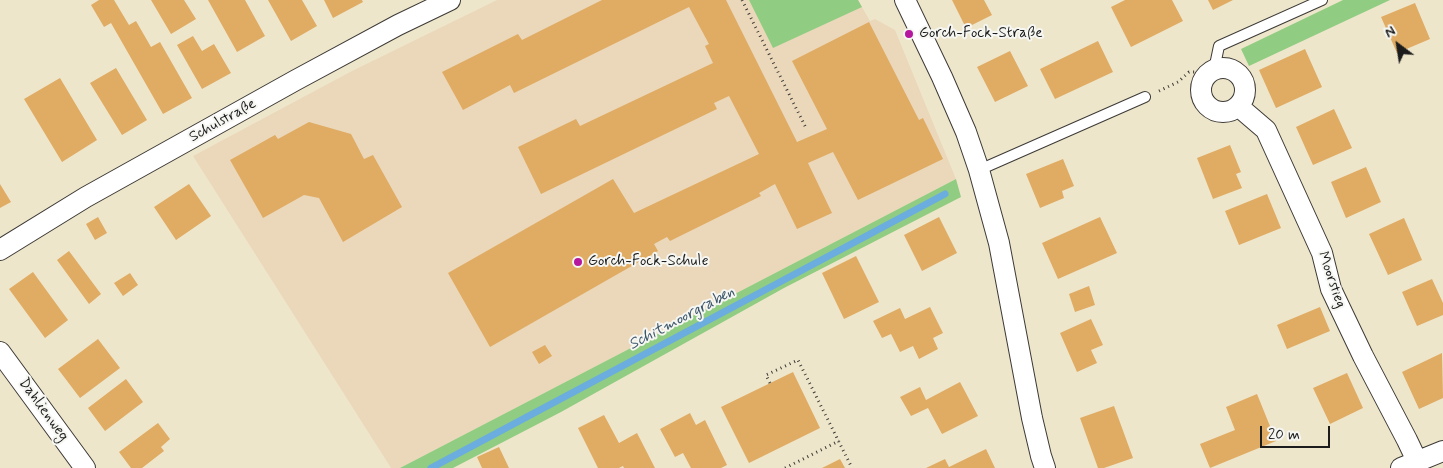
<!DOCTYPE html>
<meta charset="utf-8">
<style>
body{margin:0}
#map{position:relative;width:1443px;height:468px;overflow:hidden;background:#eee6cb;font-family:Mynerve,sans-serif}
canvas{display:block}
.north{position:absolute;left:1373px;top:20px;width:50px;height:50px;-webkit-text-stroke:4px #f6f6f2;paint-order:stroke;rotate:329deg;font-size:14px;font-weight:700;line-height:20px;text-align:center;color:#1c1c1c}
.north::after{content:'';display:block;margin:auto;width:18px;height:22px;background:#1c1c1c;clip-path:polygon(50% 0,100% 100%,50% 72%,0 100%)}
.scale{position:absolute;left:1260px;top:426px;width:70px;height:22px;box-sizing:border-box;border:2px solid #1c1c1c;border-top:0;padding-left:6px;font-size:15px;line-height:18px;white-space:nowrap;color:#1c1c1c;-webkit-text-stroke:4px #f6f6f2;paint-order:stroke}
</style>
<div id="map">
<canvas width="1443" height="468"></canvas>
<div class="north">N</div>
<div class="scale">20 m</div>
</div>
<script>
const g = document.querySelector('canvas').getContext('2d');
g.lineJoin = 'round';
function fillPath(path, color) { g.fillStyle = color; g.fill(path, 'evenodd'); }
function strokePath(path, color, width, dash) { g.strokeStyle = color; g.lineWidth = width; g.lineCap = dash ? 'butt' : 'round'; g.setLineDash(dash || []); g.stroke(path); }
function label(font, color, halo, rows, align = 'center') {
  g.font = font + ' Mynerve,sans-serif'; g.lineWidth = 4; g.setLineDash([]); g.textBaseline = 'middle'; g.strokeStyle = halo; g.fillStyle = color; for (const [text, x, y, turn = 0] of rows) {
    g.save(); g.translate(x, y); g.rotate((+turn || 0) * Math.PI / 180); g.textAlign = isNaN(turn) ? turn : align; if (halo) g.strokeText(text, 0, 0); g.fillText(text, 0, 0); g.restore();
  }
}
fillPath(new Path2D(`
 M 497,0 L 858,0 L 870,21 L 875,19 L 895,30 L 956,179 L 400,468 L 391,468 L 193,156 L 352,71 Z`), '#ebd8ba');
fillPath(new Path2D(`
 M 749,0 L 858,0 L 862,7 L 773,48 Z
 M 1343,0 L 1390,0 L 1249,66 L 1241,49 Z
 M 956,179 L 961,197 L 784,288 L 561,412 L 453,468 L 400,468 Z`), '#90cc81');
strokePath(new Path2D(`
 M 431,468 L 945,194`), '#6baddf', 7);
fillPath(new Path2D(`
 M 99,0 L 114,0 L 129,25 L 136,21 L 151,47 L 160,42 L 192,98 L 163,114 L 111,23 L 104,27 L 91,5 Z
 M 151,0 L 184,0 L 196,19 L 171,34 Z
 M 208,0 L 245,0 L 265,36 L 237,52 Z
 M 268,0 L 302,0 L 317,26 L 291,41 Z
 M 324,0 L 362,0 L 363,2 L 333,18 Z
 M 602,0 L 726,0 L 797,142 L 827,129 L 792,61 L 869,22 L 919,120 L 923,118 L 943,159 L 858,200 L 833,152 L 808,163 L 832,213 L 797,229 L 775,184 L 759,193 L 761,196 L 670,241 L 667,237 L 654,244 L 658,251 L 490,347 L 448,273 L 613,179 L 634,213 L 759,154 L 729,96 L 714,103 L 717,109 L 541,194 L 518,147 L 576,119 L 580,126 L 713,63 L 705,46 L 709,44 L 689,7 L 514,93 L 510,85 L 463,110 L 442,72 L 518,34 L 522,40 Z
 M 952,0 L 984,0 L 992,15 L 966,28 Z
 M 1125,0 L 1172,0 L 1183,21 L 1131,47 L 1111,7 Z
 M 1208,0 L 1233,0 L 1213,10 Z
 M 1415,3 L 1430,39 L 1397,53 L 1381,17 Z
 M 193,36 L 202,51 L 214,44 L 231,73 L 202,89 L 177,45 Z
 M 1098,41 L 1113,72 L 1055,99 L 1040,69 Z
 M 1305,49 L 1322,87 L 1276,108 L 1259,70 Z
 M 1010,51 L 1028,86 L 995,102 L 977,67 Z
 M 116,68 L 147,120 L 122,135 L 90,83 Z
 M 60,78 L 97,140 L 62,162 L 24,99 Z
 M 1334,109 L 1352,148 L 1313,165 L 1296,127 Z
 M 309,122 L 351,134 L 364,159 L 373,155 L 402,207 L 343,242 L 319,198 L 304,195 L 263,218 L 230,160 L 275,135 L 278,139 Z
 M 1230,145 L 1241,172 L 1236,174 L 1242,188 L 1213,199 L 1197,158 Z
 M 1063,159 L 1074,186 L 1062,191 L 1064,198 L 1040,208 L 1026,174 Z
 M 1366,167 L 1381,202 L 1346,218 L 1331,182 Z
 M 0,184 L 11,202 L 0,208 Z
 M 189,184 L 211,216 L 176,240 L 154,207 Z
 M 1267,194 L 1281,228 L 1239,245 L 1225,211 Z
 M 98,217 L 107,233 L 95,240 L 86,224 Z
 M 939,217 L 957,253 L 922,271 L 904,235 Z
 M 1100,217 L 1117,253 L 1058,279 L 1042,243 Z
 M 1404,218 L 1422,260 L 1388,275 L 1369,234 Z
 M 69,251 L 101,294 L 89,304 L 57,260 Z
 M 856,256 L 879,302 L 844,319 L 822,273 Z
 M 33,272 L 68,320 L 45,338 L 9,289 Z
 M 130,273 L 138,285 L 123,296 L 114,283 Z
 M 1432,279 L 1443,303 L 1443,315 L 1417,326 L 1402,292 Z
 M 1089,286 L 1095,305 L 1075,312 L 1069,294 Z
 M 930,307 L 943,333 L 933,338 L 938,349 L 919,359 L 913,346 L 900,352 L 891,334 L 882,338 L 873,321 L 900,308 L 905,319 Z
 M 1320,307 L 1330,331 L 1287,349 L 1277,325 Z
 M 1091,319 L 1103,345 L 1091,350 L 1097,363 L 1077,372 L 1060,333 Z
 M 98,339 L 120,368 L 80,398 L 58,369 Z
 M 545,345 L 552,356 L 539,364 L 532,352 Z
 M 1442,353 L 1443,398 L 1419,409 L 1402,372 Z
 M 793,372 L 820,428 L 749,463 L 721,407 Z
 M 1347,373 L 1363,408 L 1330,424 L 1313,388 Z
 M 126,379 L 143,402 L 105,431 L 88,408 Z
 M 960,382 L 978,416 L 942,434 L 928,408 L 911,416 L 900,397 L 920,387 L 926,400 Z
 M 1257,394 L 1276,441 L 1210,468 L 1200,444 L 1235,430 L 1226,407 Z
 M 1114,406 L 1133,458 L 1104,468 L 1098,468 L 1080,418 Z
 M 690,413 L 696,425 L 705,420 L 727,465 L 721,468 L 691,468 L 683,453 L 675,457 L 660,429 Z
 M 604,415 L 619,443 L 637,433 L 655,468 L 624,468 L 623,466 L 619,468 L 598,468 L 578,428 Z
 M 158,423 L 170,439 L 161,447 L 164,451 L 142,468 L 131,468 L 119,452 Z
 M 499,447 L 509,468 L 482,468 L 477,457 Z
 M 986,449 L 995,468 L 926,468 L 945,459 L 949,467 Z
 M 840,459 L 845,468 L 822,468 Z`), '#e0ab63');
const service = new Path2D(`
 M 1214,70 L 1219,46 L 1322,0
 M 979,170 L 1145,97`);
const minor = new Path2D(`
 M 905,0 L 942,77 L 966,132 L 979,170 L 999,243 L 1032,418 L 1041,456 L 1045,468
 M1201 90a22 22 0 1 1 44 0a22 22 0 1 1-44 0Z
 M 1238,106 L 1266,130 L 1322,253 L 1331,289 L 1363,356 L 1407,440 L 1417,461
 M 0,250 L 86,197 L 296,80 L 398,25 L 450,0
 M 0,352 L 85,468
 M 1401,468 L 1443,451`);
strokePath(service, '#3c3a36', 12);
strokePath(minor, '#3c3a36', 22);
strokePath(new Path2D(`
 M 742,0 L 806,128
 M 1159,91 L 1178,82 L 1189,72 L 1197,72
 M 770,383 L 766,375 L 798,360 L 852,468
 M 785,468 L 839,441`), '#3c3a36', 3, [1, 4]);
strokePath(service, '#fff', 10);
strokePath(minor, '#fff', 20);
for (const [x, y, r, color] of [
 [909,34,5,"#b5179e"],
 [578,262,5,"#b5179e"]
]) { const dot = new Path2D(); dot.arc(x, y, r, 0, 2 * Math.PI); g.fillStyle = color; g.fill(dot); strokePath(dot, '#f6f6f2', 2); }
label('15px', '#1c1c1c', '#f6f6f2', [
 ["Gorch-Fock-Straße",919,34],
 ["Gorch-Fock-Schule",588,262]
], 'left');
label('15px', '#1c1c1c', '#f6f6f2', [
 ["Schulstraße",223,121,-29],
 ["Moorstieg",1331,280,71],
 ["Dahlienweg",43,410,54]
]);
label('italic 16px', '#3c566a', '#f6f6f2', [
 ["Schitmoorgraben",682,319,-28]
]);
</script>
